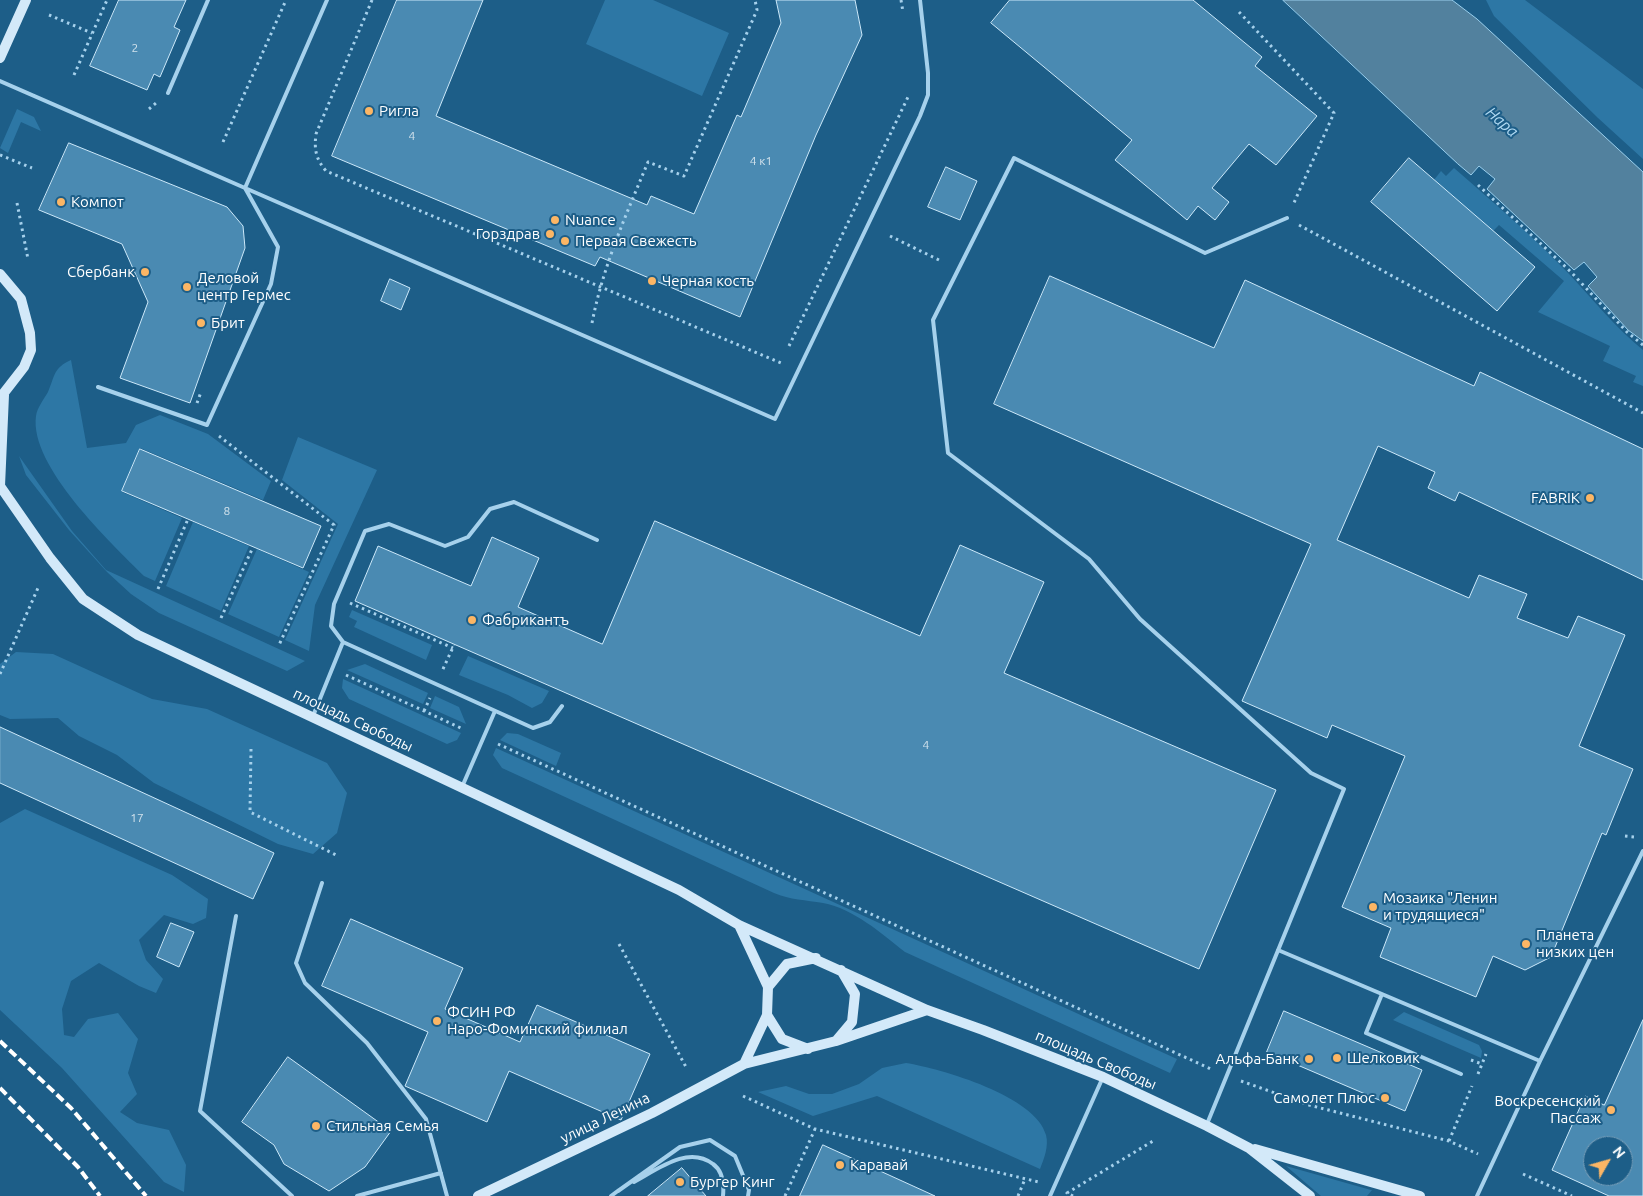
<!DOCTYPE html>
<meta charset="utf-8">
<style>
body{margin:0}
#map{position:relative;width:1643px;height:1196px;overflow:hidden;background:#1d5e88;font-family:Ubuntu,sans-serif}
canvas{display:block}
.north{position:absolute;left:1583px;top:1136px;width:50px;height:50px;box-sizing:border-box;background:#1d5e88;border:1px solid #779eb8;border-radius:50%;rotate:52deg;font-size:14px;font-weight:700;line-height:20px;text-align:center;color:#fff}
.north::after{content:'';display:block;margin:auto;width:18px;height:22px;background:#fcb665;clip-path:polygon(50% 0,100% 100%,50% 72%,0 100%)}
</style>
<div id="map">
<canvas width="1643" height="1196"></canvas>
<div class="north">N</div>
</div>
<script>
const g = document.querySelector('canvas').getContext('2d');
g.lineJoin = 'round';
function fillPath(path, color) { g.fillStyle = color; g.fill(path, 'evenodd'); }
function strokePath(path, color, width, dash) { g.strokeStyle = color; g.lineWidth = width; g.lineCap = dash ? 'butt' : 'round'; g.setLineDash(dash || []); g.stroke(path); }
function label(font, color, halo, rows, align = 'center') {
  g.font = font + ' Ubuntu,sans-serif'; g.lineWidth = 4; g.setLineDash([]); g.textBaseline = 'middle'; g.strokeStyle = halo; g.fillStyle = color; for (const [text, x, y, turn = 0] of rows) {
    g.save(); g.translate(x, y); g.rotate((+turn || 0) * Math.PI / 180); g.textAlign = isNaN(turn) ? turn : align; if (halo) g.strokeText(text, 0, 0); g.fillText(text, 0, 0); g.restore();
  }
}
fillPath(new Path2D(`
 M 605,0 L 653,0 L 729,33 L 702,96 L 586,44 Z
 M 1486,0 L 1525,0 L 1643,89 L 1643,159 L 1598,118 L 1494,16 Z
 M 17,109 L 34,117 L 41,131 L 21,122 L 8,153 L 0,148 Z
 M 1454,168 C 1494,203 1534,237 1570,275 C 1594,301 1616,328 1643,350 L 1643,386 L 1633,382 L 1636,376 L 1603,361 L 1610,346 L 1538,312 L 1564,281 L 1499,225 L 1493,231 L 1434,180 L 1441,171 L 1446,176 Z
 M 71,360 L 87,448 L 126,443 L 136,425 L 160,415 L 208,434 L 271,481 L 263,500 L 140,448 L 122,492 L 182,518 L 155,581 L 144,576 C 111,543 29,466 36,416 C 37,408 44,399 48,392 C 55,376 53,368 71,360 Z
 M 298,437 L 377,470 L 315,605 L 309,651 L 285,640 L 338,524 L 282,480 Z
 M 19,456 L 72,531 L 106,570 L 305,661 L 287,671 L 159,613 L 131,594 L 107,572 L 69,530 L 26,475 Z
 M 193,522 L 249,546 L 221,611 L 166,586 Z
 M 257,549 L 309,572 L 279,637 L 228,614 Z
 M 352,610 L 432,645 L 426,660 L 354,627 L 357,621 L 349,617 Z
 M 16,652 L 53,654 L 152,699 L 207,709 L 327,763 L 347,793 L 337,833 L 313,854 L 278,844 L 154,783 L 117,755 L 79,736 L 58,718 L 10,719 L 0,715 L 0,664 Z
 M 468,656 L 549,691 L 542,703 L 532,708 L 508,695 L 459,675 Z
 M 365,664 L 428,693 L 423,704 L 347,670 Z
 M 343,679 L 461,733 L 457,740 L 447,744 L 349,699 L 342,688 Z
 M 435,696 L 459,707 L 466,724 L 430,708 Z
 M 507,733 L 518,734 L 561,753 L 556,766 L 500,740 Z
 M 496,748 L 1177,1059 L 1170,1073 L 905,952 C 881,933 854,909 823,903 C 806,900 790,900 774,893 L 502,768 L 493,755 Z
 M 25,809 L 172,875 L 208,899 L 206,918 L 193,924 L 164,915 L 139,940 L 146,960 L 163,979 L 156,993 L 139,986 L 99,963 L 71,981 L 62,1009 L 64,1035 L 74,1037 L 88,1019 L 118,1013 L 138,1039 L 128,1073 L 137,1094 L 120,1112 L 137,1123 L 169,1130 L 186,1165 L 184,1192 L 164,1182 L 62,1068 L 0,1010 L 0,823 Z
 M 1404,1012 L 1479,1045 L 1482,1051 L 1481,1058 L 1393,1020 Z
 M 906,1063 C 942,1069 1036,1096 1046,1135 C 1049,1146 1044,1159 1040,1169 L 877,1096 L 813,1116 L 758,1092 L 786,1086 L 809,1094 L 832,1094 L 859,1084 L 882,1068 Z
 M 1286,1166 L 1371,1190 L 1372,1190 L 1367,1196 L 1321,1196 Z`), '#2d77a5');
const water = new Path2D(`
 M 1283,0 L 1452,0 L 1477,19 L 1643,172 L 1643,341 L 1628,330 L 1588,286 L 1597,277 L 1584,262 L 1574,270 L 1487,189 L 1495,179 L 1479,166 L 1471,175 L 1458,164 Z`);
fillPath(water, '#52819e');
strokePath(water, '#9acfed', 1);
const building = new Path2D(`
 M 119,0 L 186,0 L 174,27 L 180,30 L 160,77 L 154,74 L 147,90 L 90,66 Z
 M 397,0 L 483,0 L 436,116 L 647,205 L 651,196 L 694,214 L 737,115 L 741,117 L 781,23 L 776,0 L 855,0 L 862,35 L 816,135 L 740,317 L 600,257 L 595,266 L 332,156 Z
 M 1010,0 L 1193,0 L 1262,57 L 1255,66 L 1317,116 L 1276,165 L 1249,144 L 1212,188 L 1229,202 L 1215,220 L 1198,206 L 1187,220 L 1115,160 L 1132,140 L 991,23 Z
 M 69,143 L 227,207 L 243,226 L 245,248 L 190,403 L 120,378 L 148,302 L 122,244 L 39,210 Z
 M 1409,158 L 1535,267 L 1497,311 L 1371,202 Z
 M 946,167 L 977,181 L 960,220 L 928,207 Z
 M 1050,276 L 1214,348 L 1245,280 L 1474,386 L 1480,372 L 1643,449 L 1643,580 L 1459,492 L 1455,501 L 1428,488 L 1435,472 L 1378,446 L 1337,540 L 1469,598 L 1479,575 L 1527,594 L 1517,618 L 1568,638 L 1578,616 L 1625,635 L 1579,746 L 1633,769 L 1606,835 L 1602,833 L 1551,957 L 1525,970 L 1493,956 L 1476,997 L 1380,957 L 1391,928 L 1342,907 L 1405,756 L 1332,725 L 1327,738 L 1242,701 L 1311,544 L 994,404 Z
 M 390,279 L 410,288 L 401,310 L 381,301 Z
 M 140,449 L 321,526 L 303,568 L 122,491 Z
 M 655,521 L 920,636 L 960,545 L 1044,582 L 1004,673 L 1276,790 L 1199,969 L 355,601 L 378,546 L 471,586 L 492,537 L 539,558 L 518,607 L 602,644 Z
 M 0,727 L 274,853 L 253,899 L 0,783 Z
 M 351,919 L 463,968 L 445,1009 L 520,1042 L 537,1005 L 650,1054 L 621,1120 L 509,1071 L 487,1122 L 405,1086 L 428,1032 L 322,986 Z
 M 171,923 L 194,932 L 179,967 L 157,957 Z
 M 1284,1011 L 1422,1070 L 1405,1111 L 1267,1052 Z
 M 1643,1020 L 1643,1196 L 1609,1196 L 1552,1170 L 1585,1096 L 1604,1105 ZM 1593,1146 L 1623,1146 L 1623,1176 L 1593,1176 Z
 M 288,1057 L 391,1131 L 365,1167 L 329,1191 L 284,1164 L 274,1145 L 242,1122 Z
 M 823,1145 L 935,1196 L 800,1196 Z
 M 682,1168 L 706,1196 L 648,1196 Z`);
fillPath(building, '#4a8ab2');
strokePath(building, '#cce8f9', 1);
strokePath(new Path2D(`
 M 372,0 L 316,134 C 314,150 316,159 326,171 L 781,363 L 782,361
 M 901,0 L 903,12
 M 1239,12 L 1334,113 L 1293,205
 M 49,15 L 92,33
 M 74,75 L 107,0
 M 149,109 L 156,103
 M 223,142 L 286,0
 M 0,155 L 32,168
 M 1478,185 L 1572,273 L 1627,332 L 1643,345
 M 17,203 L 28,259
 M 1299,225 L 1643,413
 M 890,236 L 941,261
 M 592,323 C 603,266 626,215 648,162 L 684,176 L 757,10 L 755,0
 M 789,346 L 908,97
 M 197,403 L 201,392
 M 219,436 L 334,525 L 279,645
 M 158,589 L 188,519
 M 350,603 L 453,648
 M 221,618 L 253,547
 M 443,669 L 454,645
 M 0,674 L 38,588
 M 346,675 L 463,729
 M 424,711 L 430,698
 M 498,744 L 1211,1069
 M 251,749 L 250,812 L 336,855
 M 1625,836 L 1635,837
 M 619,944 L 686,1067
 M 1471,1060 L 1482,1064
 M 1478,1074 L 1486,1054
 M 1241,1081 L 1309,1105 L 1449,1141 L 1478,1154
 M 743,1096 L 815,1129 L 1039,1182
 M 1449,1141 L 1472,1086
 M 1523,1174 L 1572,1196
 M 785,1196 L 815,1129
 M 1018,1196 L 1025,1179
 M 1073,1196 L 1067,1193 L 1153,1141`), '#a6d1ec', 3, [2.5, 4]);
strokePath(new Path2D(`
 M 327,0 L 245,188 L 775,419 L 920,116 L 928,95 L 928,73 L 920,0
 M 0,81 L 245,188 L 278,247 L 271,284 L 207,425 L 98,387
 M 168,93 L 208,0
 M 562,706 L 550,722 L 533,728 L 343,642 L 331,626 L 334,604 L 365,531 L 389,524 L 445,546 L 468,537 L 490,509 L 514,502 L 597,540
 M 313,716 L 343,642
 M 462,787 L 495,711
 M 322,883 L 296,963 L 305,983 L 367,1043 L 426,1119 L 447,1196
 M 236,916 L 200,1111 L 292,1196
 M 1278,950 L 1540,1061
 M 1382,994 L 1366,1033 L 1461,1074
 M 1207,1124 L 1344,789 L 1311,773 L 1140,619 L 1089,559 L 948,453 L 933,320 L 1014,158 L 1205,253 L 1287,218
 M 634,1182 C 658,1169 688,1145 713,1164 C 723,1171 724,1185 723,1196
 M 618,1191 L 680,1147 L 710,1140 L 735,1156 L 749,1190 L 748,1196
 M 357,1196 L 441,1173
 M 611,1196 L 619,1190
 M 1050,1196 L 1103,1077
 M 1477,1196 L 1540,1061 L 1643,851`), '#a6d1ec', 4);
strokePath(new Path2D(`
 M 0,58 L 26,0
 M 0,274 L 21,299 L 30,333 L 31,350 L 24,367 L 0,398
 M 0,486 L 50,558 L 83,599 L 138,635 L 679,890 L 739,925 L 927,1010 L 983,1030 L 1103,1077 L 1207,1126 L 1249,1148 L 1310,1196
 M 0,486 L 4,395
 M 739,925 L 768,987
 M 836,1041 L 927,1010
 M 808,1049 L 782,1039 L 767,1015 L 768,987 L 787,964 L 816,958
 M 744,1064 L 767,1015
 M 1255,1149 L 1420,1196
 M 478,1196 L 652,1113 L 744,1064 L 836,1041 L 852,1022 L 855,994 L 841,970`), '#d3e9f9', 10);
strokePath(new Path2D(`
 M 0,1041 L 71,1108 L 146,1196
 M 0,1088 L 78,1167 L 100,1196`), '#fff', 4, [9, 4]);
for (const [x, y, r, color] of [
 [369,111,5,"#fcb665"],
 [61,202,5,"#fcb665"],
 [555,220,5,"#fcb665"],
 [550,234,5,"#fcb665"],
 [565,241,5,"#fcb665"],
 [145,272,5,"#fcb665"],
 [652,281,5,"#fcb665"],
 [187,287,5,"#fcb665"],
 [201,323,5,"#fcb665"],
 [1590,498,5,"#fcb665"],
 [472,620,5,"#fcb665"],
 [1373,907,5,"#fcb665"],
 [1526,944,5,"#fcb665"],
 [437,1021,5,"#fcb665"],
 [1337,1058,5,"#fcb665"],
 [1309,1059,5,"#fcb665"],
 [1385,1098,5,"#fcb665"],
 [1611,1110,5,"#fcb665"],
 [316,1126,5,"#fcb665"],
 [840,1165,5,"#fcb665"],
 [680,1182,5,"#fcb665"]
]) { const dot = new Path2D(); dot.arc(x, y, r, 0, 2 * Math.PI); g.fillStyle = color; g.fill(dot); strokePath(dot, '#1d5e88', 2); }
label('12px', '#d2e2ec', null, [
 ["2",135,48],
 ["4",412,136],
 ["4 к1",761,161],
 ["8",227,511],
 ["4",926,745],
 ["17",137,818]
]);
label('15px', '#fff', '#1d5e88', [
 ["Ригла",379,111],
 ["Компот",71,202],
 ["Nuance",565,220],
 ["Горздрав",540,234,"right"],
 ["Первая Свежесть",575,241],
 ["Сбербанк",135,272,"right"],
 ["Деловой",197,278],
 ["центр Гермес",197,295],
 ["Черная кость",662,281],
 ["Брит",211,323],
 ["FABRIK",1580,498,"right"],
 ["Фабрикантъ",482,620],
 ["Мозаика \"Ленин",1383,898],
 ["и трудящиеся\"",1383,915],
 ["Планета",1536,935],
 ["низких цен",1536,952],
 ["ФСИН РФ",447,1012],
 ["Наро-Фоминский филиал",447,1029],
 ["Шелковик",1347,1058],
 ["Альфа-Банк",1299,1059,"right"],
 ["Самолет Плюс",1375,1098,"right"],
 ["Воскресенский",1601,1101,"right"],
 ["Пассаж",1601,1118,"right"],
 ["Стильная Семья",326,1126],
 ["Каравай",850,1165],
 ["Бургер Кинг",690,1182]
], 'left');
label('15px', '#fff', '#1d5e88', [
 ["площадь Свободы",353,720,25],
 ["площадь Свободы",1096,1060,23],
 ["улица Ленина",605,1118,-26]
]);
label('italic 16px', '#b2dbf3', '#1d5e88', [
 ["Нара",1502,122,41]
]);
</script>
